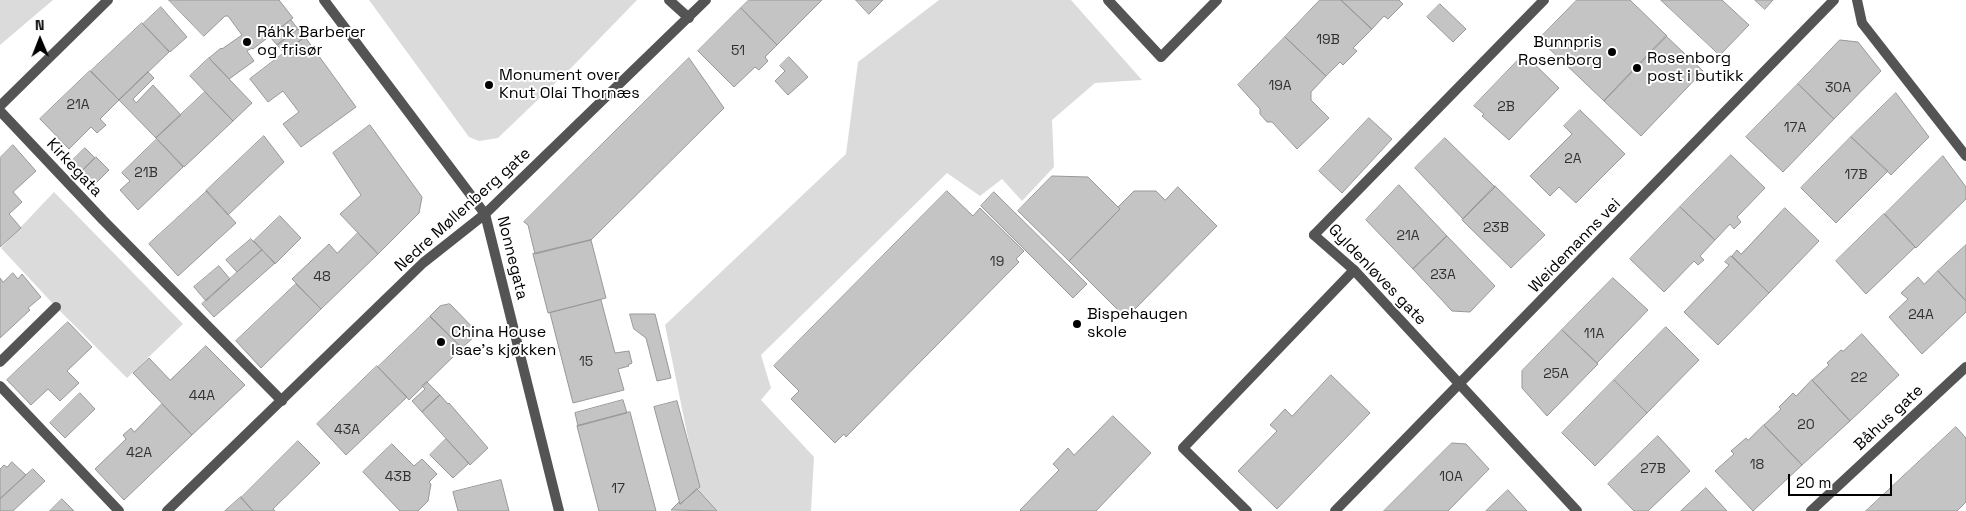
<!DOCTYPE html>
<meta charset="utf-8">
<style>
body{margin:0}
#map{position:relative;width:1966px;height:511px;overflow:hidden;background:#fff;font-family:"Space Grotesk",sans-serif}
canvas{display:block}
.north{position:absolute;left:15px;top:15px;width:50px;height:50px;-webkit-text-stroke:4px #fff;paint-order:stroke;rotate:359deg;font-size:14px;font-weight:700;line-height:20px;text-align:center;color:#000}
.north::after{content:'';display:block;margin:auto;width:18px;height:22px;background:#000;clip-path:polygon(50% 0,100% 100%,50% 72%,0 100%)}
.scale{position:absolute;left:1788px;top:474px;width:104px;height:22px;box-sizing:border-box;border:2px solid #000;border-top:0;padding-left:6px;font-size:15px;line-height:18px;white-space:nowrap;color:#000;-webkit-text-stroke:4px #fff;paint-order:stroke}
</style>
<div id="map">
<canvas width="1966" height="511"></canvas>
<div class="north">N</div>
<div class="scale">20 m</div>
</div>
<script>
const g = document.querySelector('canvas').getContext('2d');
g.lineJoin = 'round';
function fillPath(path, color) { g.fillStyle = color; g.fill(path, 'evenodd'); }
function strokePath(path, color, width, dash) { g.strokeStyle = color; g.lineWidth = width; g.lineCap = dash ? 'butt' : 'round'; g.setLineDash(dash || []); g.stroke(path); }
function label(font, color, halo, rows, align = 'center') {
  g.font = font + ' "Space Grotesk",sans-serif'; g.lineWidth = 4; g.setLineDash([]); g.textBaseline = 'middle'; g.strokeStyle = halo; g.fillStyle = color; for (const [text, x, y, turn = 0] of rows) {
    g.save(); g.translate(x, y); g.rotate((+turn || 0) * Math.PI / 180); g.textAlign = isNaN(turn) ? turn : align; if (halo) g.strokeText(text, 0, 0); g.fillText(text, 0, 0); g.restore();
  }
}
fillPath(new Path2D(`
 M 0,0 L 53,0 L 0,45 Z
 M 369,0 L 637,0 L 572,67 L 498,138 L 479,141 L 469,137 Z
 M 939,0 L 1071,0 L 1142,80 L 1095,83 L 1052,120 L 1054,167 L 1022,201 L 1002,179 L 980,196 L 947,173 L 761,355 L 771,388 L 761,400 L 814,457 L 811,511 L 703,511 L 705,509 L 700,497 L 665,325 L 846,154 L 858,62 Z
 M 54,192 L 183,324 L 127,378 L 56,307 L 1,248 Z`), '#dbdbdb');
const building = new Path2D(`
 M 169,0 L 279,0 L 293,18 L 253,49 L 252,48 L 247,51 L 254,61 L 229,79 L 209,58 L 221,48 L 222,49 L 242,35 L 228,16 L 225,16 L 204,36 Z
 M 749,0 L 822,0 L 777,45 L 741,8 Z
 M 856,0 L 883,0 L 869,14 Z
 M 1320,0 L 1341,0 L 1372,29 L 1353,48 L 1357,51 L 1343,65 L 1340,62 L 1326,76 L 1285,37 Z
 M 1341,0 L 1399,0 L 1403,4 L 1388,19 L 1384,16 L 1372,29 Z
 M 1577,0 L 1630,0 L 1667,36 L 1604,101 L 1539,39 Z
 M 1661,0 L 1722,0 L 1749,25 L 1720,55 Z
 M 1755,0 L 1773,0 L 1765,9 Z
 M 1440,4 L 1466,29 L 1453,42 L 1427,17 Z
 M 161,7 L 187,37 L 170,52 L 143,24 Z
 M 741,8 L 777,45 L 765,57 L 768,61 L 759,70 L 755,67 L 734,87 L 698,51 Z
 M 291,20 L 298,29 L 277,45 L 270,37 Z
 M 142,23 L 169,52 L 119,100 L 91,71 Z
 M 298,29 L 305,37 L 284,53 L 277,45 Z
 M 1666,36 L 1703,71 L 1641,136 L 1604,101 Z
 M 305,37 L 356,107 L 301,147 L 283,124 L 299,112 L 283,91 L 268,102 L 250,79 Z
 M 1285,37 L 1326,76 L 1311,92 L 1311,100 L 1329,118 L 1297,149 L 1272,122 L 1267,122 L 1260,114 L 1260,109 L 1238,85 Z
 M 1840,40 L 1858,42 L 1881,71 L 1834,119 L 1798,84 Z
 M 1524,54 L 1559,88 L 1509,140 L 1482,116 L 1484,114 L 1474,106 Z
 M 789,57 L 808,77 L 788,95 L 775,81 L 785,71 L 780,66 Z
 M 209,58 L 252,103 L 233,121 L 190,76 Z
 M 689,58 L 724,108 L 591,240 L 535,254 L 528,225 L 524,222 Z
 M 90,71 L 119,100 L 100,119 L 106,125 L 97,133 L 91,127 L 69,149 L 40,119 Z
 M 148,72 L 154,78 L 133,99 L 136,103 L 153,85 L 181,115 L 156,138 L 119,100 Z
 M 1798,84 L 1834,119 L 1783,172 L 1746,137 Z
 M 205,92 L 233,121 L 184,167 L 156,138 Z
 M 1896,93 L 1929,137 L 1891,175 L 1851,137 Z
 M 1580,110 L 1625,154 L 1576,203 L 1559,187 L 1550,196 L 1530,176 L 1572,134 L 1564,126 Z
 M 1369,118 L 1392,139 L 1342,193 L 1319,171 Z
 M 370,125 L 422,197 L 419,213 L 378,254 L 340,214 L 361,195 L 333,153 Z
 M 264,136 L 284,162 L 228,215 L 206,191 Z
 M 1851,137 L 1888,171 L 1836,223 L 1801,188 Z
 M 1445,138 L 1495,187 L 1463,219 L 1415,168 Z
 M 157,139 L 183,167 L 138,210 L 120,190 L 130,181 L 122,173 Z
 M 13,145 L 36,171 L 13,192 L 22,202 L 9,214 L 21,228 L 0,247 L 0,158 Z
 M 85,148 L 95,158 L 78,175 L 68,165 Z
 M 1731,155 L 1765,188 L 1737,217 L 1741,222 L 1734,229 L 1730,224 L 1715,240 L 1680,207 Z
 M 1943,156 L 1966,187 L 1966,199 L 1916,248 L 1885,214 Z
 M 96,157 L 109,170 L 91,188 L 78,175 Z
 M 1052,176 L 1088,177 L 1120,209 L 1069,261 L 1018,211 Z
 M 1399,185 L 1447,236 L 1413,269 L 1366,220 Z
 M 1495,186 L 1545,235 L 1511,268 L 1462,220 Z
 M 1178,187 L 1217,226 L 1126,318 L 1069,261 L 1120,209 L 1118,207 L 1134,191 L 1156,191 L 1165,200 Z
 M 207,191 L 236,223 L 178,276 L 149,244 Z
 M 947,191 L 973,216 L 980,208 L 1024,251 L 1016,259 L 1019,262 L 846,437 L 844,434 L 835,443 L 791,399 L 799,391 L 774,366 Z
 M 994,192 L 1087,284 L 1073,298 L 981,206 Z
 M 1680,207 L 1715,240 L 1700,256 L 1704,260 L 1698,265 L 1694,261 L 1664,292 L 1630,259 Z
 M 1785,208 L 1819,241 L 1769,293 L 1732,256 L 1737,250 L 1741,254 Z
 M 1884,214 L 1915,247 L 1866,294 L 1836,261 Z
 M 280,216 L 301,238 L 275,264 L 254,241 Z
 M 358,233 L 378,254 L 321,309 L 292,279 L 329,244 L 337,253 Z
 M 1447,236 L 1495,286 L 1470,312 L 1452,311 L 1413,269 Z
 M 251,239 L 262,250 L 237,272 L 226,260 Z
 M 591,240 L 606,298 L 548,313 L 533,254 Z
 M 1966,245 L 1966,301 L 1938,271 Z
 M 262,250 L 275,263 L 214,317 L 202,304 Z
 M 1731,256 L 1769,293 L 1718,345 L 1684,312 L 1729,265 L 1725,262 Z
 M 219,266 L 230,279 L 206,301 L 194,287 Z
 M 1938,271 L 1966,301 L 1966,312 L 1922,354 L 1889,317 L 1908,299 L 1901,293 L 1918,277 L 1924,284 Z
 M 13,273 L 18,279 L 22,274 L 41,297 L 28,308 L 30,310 L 0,338 L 0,278 L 3,282 Z
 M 1613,278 L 1648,310 L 1597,363 L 1562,330 Z
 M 296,284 L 321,309 L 261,368 L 236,341 Z
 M 601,300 L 615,353 L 629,351 L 632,363 L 628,365 L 629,366 L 618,369 L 624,390 L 573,403 L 550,313 Z
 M 450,304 L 478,333 L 462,348 L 430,316 L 440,306 Z
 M 630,314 L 655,314 L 671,378 L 657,381 L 646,338 L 634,329 Z
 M 430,317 L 462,348 L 409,400 L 378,367 Z
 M 68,322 L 92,347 L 67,371 L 79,383 L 60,401 L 48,389 L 31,405 L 7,380 Z
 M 1666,327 L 1699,360 L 1647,413 L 1614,380 Z
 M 1562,330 L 1598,364 L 1547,416 L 1522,388 L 1522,371 Z
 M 1862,334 L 1899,375 L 1850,421 L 1812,380 L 1829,365 L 1827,363 L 1841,350 L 1843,351 Z
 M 206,346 L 245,385 L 192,435 L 133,373 L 149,358 L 170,380 Z
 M 377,366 L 407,397 L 346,455 L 317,424 Z
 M 1331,375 L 1370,413 L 1277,509 L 1238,471 L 1277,431 L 1270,425 L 1285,409 L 1292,416 Z
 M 1614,380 L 1647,413 L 1595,466 L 1562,433 Z
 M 1812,380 L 1850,421 L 1802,465 L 1764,425 L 1781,409 L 1779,407 L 1793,393 L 1796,396 Z
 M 427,382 L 440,395 L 422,412 L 412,401 L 425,389 L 422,386 Z
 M 80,393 L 95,409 L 65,438 L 50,423 Z
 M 440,395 L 448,404 L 449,403 L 488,448 L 470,465 L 422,412 Z
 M 623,400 L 627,413 L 578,426 L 575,413 Z
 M 677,401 L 700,487 L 680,504 L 654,407 Z
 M 162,404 L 192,435 L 124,500 L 95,469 L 126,439 L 123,435 L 131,428 L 134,432 Z
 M 630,412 L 656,511 L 599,511 L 577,426 Z
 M 1113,416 L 1151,453 L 1096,511 L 1021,511 L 1020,510 L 1059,470 L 1053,464 L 1068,448 L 1074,455 Z
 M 1764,425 L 1802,465 L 1753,511 L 1715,471 L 1734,454 L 1731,451 L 1746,438 L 1748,440 Z
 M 1956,427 L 1966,438 L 1966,502 L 1957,511 L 1866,511 Z
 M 1658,436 L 1690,471 L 1648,511 L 1634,511 L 1608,484 Z
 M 446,439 L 469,463 L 453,478 L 430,455 Z
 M 298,441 L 320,463 L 273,509 L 275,511 L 253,511 L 241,498 Z
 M 1452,443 L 1466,444 L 1489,469 L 1448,511 L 1384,511 Z
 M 392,444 L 414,466 L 422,459 L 437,474 L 429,482 L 431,484 L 428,501 L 418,511 L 400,511 L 363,472 Z
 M 12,462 L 26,475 L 0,499 L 0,469 L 4,465 L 7,467 Z
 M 33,469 L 45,481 L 13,511 L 0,511 L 0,499 Z
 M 501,480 L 509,511 L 458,511 L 453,492 Z
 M 1706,488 L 1727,511 L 1681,511 Z
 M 697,489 L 717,511 L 671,510 L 679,502 L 680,504 Z
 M 1508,490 L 1527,511 L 1486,511 Z
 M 241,497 L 253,511 L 225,511 Z
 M 62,499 L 74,511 L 50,511 Z`);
fillPath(building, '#c4c4c4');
strokePath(building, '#989898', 1);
strokePath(new Path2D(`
 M 669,0 L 689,18
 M 0,111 L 103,220 L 282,401
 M 1314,235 L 1544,0
 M 0,362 L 56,307
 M 0,386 L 119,511
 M 1247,511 L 1183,448 L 1354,270`), '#545454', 10);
strokePath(new Path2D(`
 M 1108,0 L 1161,57 L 1217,0
 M 1857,0 L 1862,23 L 1966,156
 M 0,106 L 108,0
 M 1314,235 L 1354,270 L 1577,511
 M 167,511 L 423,263 L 485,214 L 706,0
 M 1335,511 L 1834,0
 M 1811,511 L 1966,367`), '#545454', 10);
strokePath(new Path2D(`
 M 324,0 L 485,214 L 559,511`), '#545454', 10);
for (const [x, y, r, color] of [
 [247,42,5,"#000"],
 [1612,52,5,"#000"],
 [1637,68,5,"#000"],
 [489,85,5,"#000"],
 [1077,324,5,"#000"],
 [441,342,5,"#000"]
]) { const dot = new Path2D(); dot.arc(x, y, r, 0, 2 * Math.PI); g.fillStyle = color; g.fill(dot); strokePath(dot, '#fff', 2); }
label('14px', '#313131', null, [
 ["19B",1328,40],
 ["51",738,51],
 ["19A",1280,86],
 ["30A",1838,88],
 ["21A",78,105],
 ["2B",1506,107],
 ["17A",1795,128],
 ["2A",1573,159],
 ["21B",146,173],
 ["17B",1856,175],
 ["23B",1496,228],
 ["21A",1408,236],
 ["19",997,262],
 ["23A",1443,275],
 ["48",322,277],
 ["24A",1921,315],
 ["11A",1594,334],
 ["15",586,362],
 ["25A",1556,374],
 ["22",1859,378],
 ["44A",202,396],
 ["20",1806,425],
 ["43A",347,430],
 ["42A",139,453],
 ["18",1757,465],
 ["27B",1653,469],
 ["43B",398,477],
 ["10A",1451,477],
 ["17",618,489]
]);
label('16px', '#000', '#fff', [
 ["Ráhk Barberer",257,33],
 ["og frisør",257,51],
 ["Bunnpris",1602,43,"right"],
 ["Rosenborg",1602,61,"right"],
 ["Rosenborg",1647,59],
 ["post i butikk",1647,77],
 ["Monument over",499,76],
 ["Knut Olai Thornæs",499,94],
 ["Bispehaugen",1087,315],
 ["skole",1087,333],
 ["China House",451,333],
 ["Isae's kjøkken",451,351]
], 'left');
label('16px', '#000', '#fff', [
 ["Kirkegata",74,168,47],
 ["Nedre Møllenberg gate",463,210,-42],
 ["Weidemanns vei",1575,246,-46],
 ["Nonnegata",512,258,76],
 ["Gyldenløves gate",1377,275,46],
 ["Båhus gate",1889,418,-43]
]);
</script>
